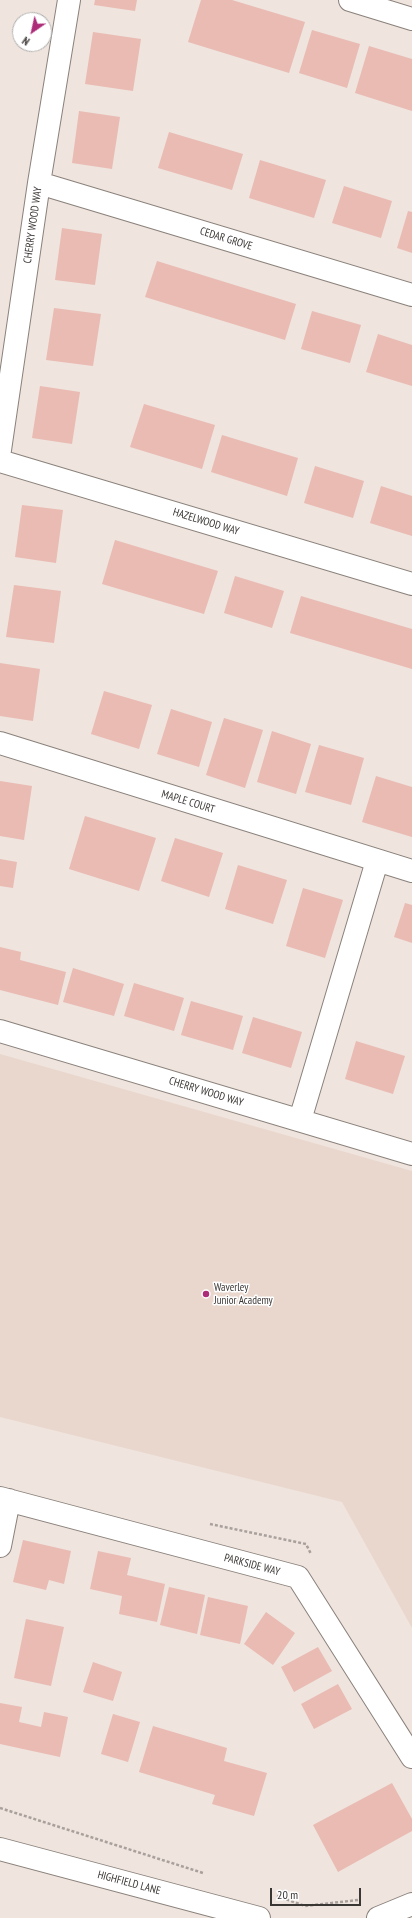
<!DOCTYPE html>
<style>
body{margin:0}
#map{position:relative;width:412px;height:1918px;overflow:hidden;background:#efe4de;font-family:"PT Sans Narrow",sans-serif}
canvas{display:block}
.north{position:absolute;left:12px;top:12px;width:40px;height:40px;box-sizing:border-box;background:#fff;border:1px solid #b0afae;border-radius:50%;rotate:214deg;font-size:11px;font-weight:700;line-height:16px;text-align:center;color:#3a3634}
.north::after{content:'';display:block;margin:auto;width:14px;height:18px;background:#ad2c79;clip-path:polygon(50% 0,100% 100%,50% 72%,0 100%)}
.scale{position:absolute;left:270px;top:1888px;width:91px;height:18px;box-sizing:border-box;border:2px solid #3a3634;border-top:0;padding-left:5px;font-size:12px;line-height:14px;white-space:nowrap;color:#3a3634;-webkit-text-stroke:3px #fff;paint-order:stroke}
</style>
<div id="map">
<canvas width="412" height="1918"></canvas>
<div class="north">N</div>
<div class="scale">20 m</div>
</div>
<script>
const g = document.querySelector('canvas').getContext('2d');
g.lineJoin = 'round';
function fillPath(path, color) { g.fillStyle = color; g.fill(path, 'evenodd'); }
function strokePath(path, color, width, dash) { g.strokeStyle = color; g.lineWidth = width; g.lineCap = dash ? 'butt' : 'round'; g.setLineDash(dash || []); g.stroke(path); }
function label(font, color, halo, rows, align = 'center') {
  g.font = font + ' "PT Sans Narrow",sans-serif'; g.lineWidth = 3; g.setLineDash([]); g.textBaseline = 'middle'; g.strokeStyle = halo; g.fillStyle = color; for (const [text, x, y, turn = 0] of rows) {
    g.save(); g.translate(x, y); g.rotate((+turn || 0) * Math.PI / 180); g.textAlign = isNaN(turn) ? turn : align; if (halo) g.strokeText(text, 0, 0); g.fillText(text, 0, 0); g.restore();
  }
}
fillPath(new Path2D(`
 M 0,1054 L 412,1171 L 412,1628 L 342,1502 L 0,1417 Z`), '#e9d7cd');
fillPath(new Path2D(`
 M 95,0 L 137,0 L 135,11 L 94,5 Z
 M 201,0 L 232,0 L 305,22 L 289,73 L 188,42 Z
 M 312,30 L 360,44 L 347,88 L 299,73 Z
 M 93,32 L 141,39 L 133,91 L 85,84 Z
 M 369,46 L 412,59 L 412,111 L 355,93 Z
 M 79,111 L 120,117 L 112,169 L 72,163 Z
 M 169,132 L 243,154 L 232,190 L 158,168 Z
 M 260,160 L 326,180 L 314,218 L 249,198 Z
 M 344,186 L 392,201 L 381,238 L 332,223 Z
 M 408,211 L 412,212 L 412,253 L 397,248 Z
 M 62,228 L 102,234 L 95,285 L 55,280 Z
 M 157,261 L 296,304 L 285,340 L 145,297 Z
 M 54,308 L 101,314 L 93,366 L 46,360 Z
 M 312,311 L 361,325 L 350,363 L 301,349 Z
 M 378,334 L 412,345 L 412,386 L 366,372 Z
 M 40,386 L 80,392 L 72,444 L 32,438 Z
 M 144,404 L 215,425 L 202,469 L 130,447 Z
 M 222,435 L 298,458 L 287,496 L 211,472 Z
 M 315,466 L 364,481 L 353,518 L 304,503 Z
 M 381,486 L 412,496 L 412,536 L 370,523 Z
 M 22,505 L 63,510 L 56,563 L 15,557 Z
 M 115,540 L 218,571 L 204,614 L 102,584 Z
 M 235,576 L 284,591 L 272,628 L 224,613 Z
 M 14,585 L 61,591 L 54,643 L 6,637 Z
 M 301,596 L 412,629 L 412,669 L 290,633 Z
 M 0,663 L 40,669 L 33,721 L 0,716 Z
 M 104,691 L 152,705 L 139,749 L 91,734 Z
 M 171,709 L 212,722 L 199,767 L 157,754 Z
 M 224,718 L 263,730 L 245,788 L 206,775 Z
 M 272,731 L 311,744 L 296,794 L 257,782 Z
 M 319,745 L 364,758 L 351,805 L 305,792 Z
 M 376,776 L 412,787 L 412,837 L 362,822 Z
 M 0,781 L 32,786 L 24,840 L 0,836 Z
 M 85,816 L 156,838 L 139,891 L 69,869 Z
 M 175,838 L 223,853 L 209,897 L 161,881 Z
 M 0,859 L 17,862 L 13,888 L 0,886 Z
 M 238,865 L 287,880 L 273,924 L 225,909 Z
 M 303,888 L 343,900 L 325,958 L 286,946 Z
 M 405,903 L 412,905 L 412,943 L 394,937 Z
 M 0,947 L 21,952 L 20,960 L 66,972 L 58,1005 L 0,990 Z
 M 73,968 L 124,984 L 114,1016 L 63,1002 Z
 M 134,983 L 184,998 L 174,1031 L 124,1016 Z
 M 191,1001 L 243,1016 L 233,1050 L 181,1035 Z
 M 253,1017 L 302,1032 L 291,1068 L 242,1053 Z
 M 356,1041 L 405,1056 L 393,1094 L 345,1079 Z
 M 23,1540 L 71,1551 L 64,1584 L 49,1580 L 46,1590 L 13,1582 Z
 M 98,1551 L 131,1558 L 127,1575 L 165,1584 L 157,1622 L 119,1614 L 122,1596 L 90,1589 Z
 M 169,1587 L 205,1595 L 197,1634 L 160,1625 Z
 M 208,1597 L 248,1606 L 240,1644 L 200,1635 Z
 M 266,1612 L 295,1633 L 273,1665 L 244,1644 Z
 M 26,1619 L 64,1627 L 51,1686 L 14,1678 Z
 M 318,1647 L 332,1671 L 294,1692 L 281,1667 Z
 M 93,1662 L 122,1672 L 113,1701 L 83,1692 Z
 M 338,1684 L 352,1709 L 314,1729 L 301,1704 Z
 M 0,1703 L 22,1707 L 19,1722 L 41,1727 L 44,1712 L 68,1717 L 60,1757 L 0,1744 Z
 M 113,1714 L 140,1722 L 128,1762 L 101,1754 Z
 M 153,1726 L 227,1748 L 224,1761 L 267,1773 L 254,1816 L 212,1804 L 215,1795 L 139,1772 Z
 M 392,1783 L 412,1819 L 412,1831 L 338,1872 L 313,1825 Z`), '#e9bbb3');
const street = new Path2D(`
 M 350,0 L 412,19
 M 39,183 L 412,295
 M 0,450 L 39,183 L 69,0
 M 0,461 L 412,584
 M 0,743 L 412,871
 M 0,1031 L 412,1154
 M 300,1120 L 377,861
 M 0,1498 L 298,1577 L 412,1757
 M 0,1546 L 9,1500
 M 0,1849 L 259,1918
 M 378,1918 L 412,1904`);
strokePath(street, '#8a817b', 24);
strokePath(new Path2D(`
 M 210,1524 L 306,1544 L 311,1554
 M 0,1808 L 203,1873
 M 277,1896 L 305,1906 L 358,1900`), '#a9a09c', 2.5, [3, 2]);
strokePath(street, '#fff', 22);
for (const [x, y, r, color] of [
 [206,1294,4,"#ad2c79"]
]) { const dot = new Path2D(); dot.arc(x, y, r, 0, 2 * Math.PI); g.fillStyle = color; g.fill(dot); strokePath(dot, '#fff', 1.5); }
label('11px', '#3a3634', '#fff', [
 ["CHERRY WOOD WAY",33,225,-82],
 ["CEDAR GROVE",226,239,17],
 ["HAZELWOOD WAY",206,522,17],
 ["MAPLE COURT",188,802,17],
 ["CHERRY WOOD WAY",206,1092,17],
 ["PARKSIDE WAY",252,1565,15],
 ["HIGHFIELD LANE",129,1883,15]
]);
label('11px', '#3a3634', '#fff', [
 ["Waverley",214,1288],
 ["Junior Academy",214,1301]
], 'left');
</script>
